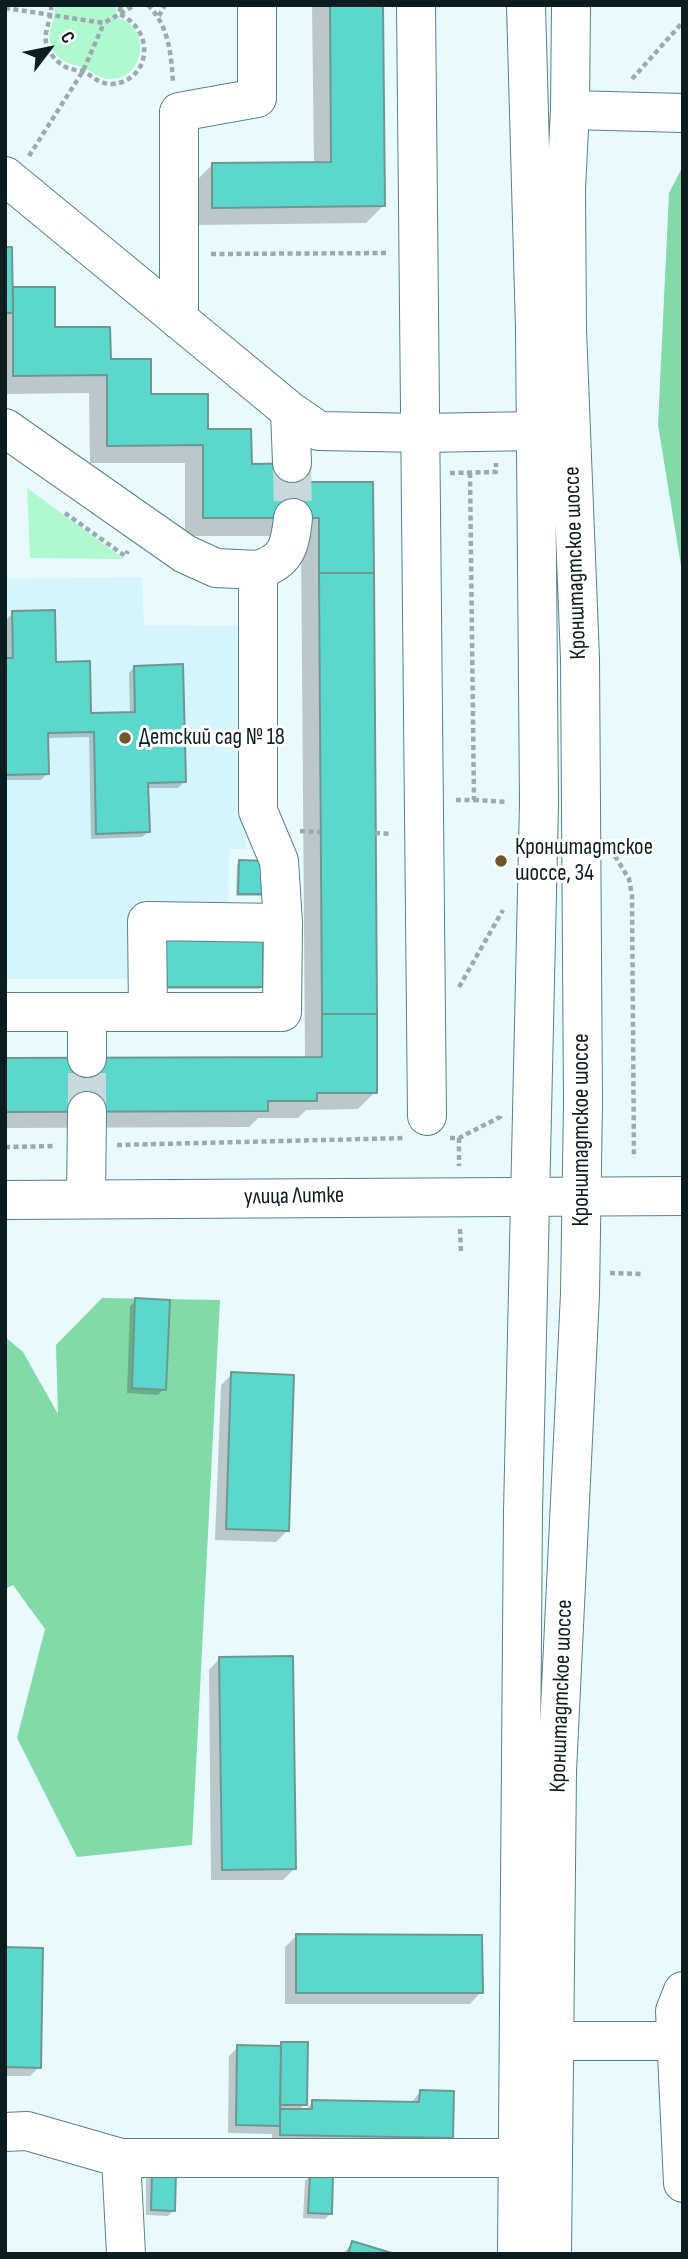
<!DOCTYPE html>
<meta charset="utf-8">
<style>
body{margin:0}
#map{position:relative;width:688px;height:2259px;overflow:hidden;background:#e9fafe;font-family:"Sofia Sans Condensed",sans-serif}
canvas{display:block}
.frame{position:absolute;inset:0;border:7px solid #0c1d21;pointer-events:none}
.north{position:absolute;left:14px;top:14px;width:70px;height:70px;-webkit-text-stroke:5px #fff;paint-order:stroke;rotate:58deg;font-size:19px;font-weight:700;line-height:28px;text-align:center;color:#0c1d21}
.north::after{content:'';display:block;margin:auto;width:24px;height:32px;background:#0c1d21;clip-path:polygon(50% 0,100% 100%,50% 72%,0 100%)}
</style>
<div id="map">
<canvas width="688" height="2259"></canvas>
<div class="frame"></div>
<div class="north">С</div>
</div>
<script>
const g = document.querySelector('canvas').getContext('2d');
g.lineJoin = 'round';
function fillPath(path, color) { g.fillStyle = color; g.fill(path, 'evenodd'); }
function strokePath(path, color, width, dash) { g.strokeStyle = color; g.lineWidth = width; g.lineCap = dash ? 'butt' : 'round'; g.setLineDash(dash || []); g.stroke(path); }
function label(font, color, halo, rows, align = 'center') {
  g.font = font + ' "Sofia Sans Condensed",sans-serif'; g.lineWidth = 6; g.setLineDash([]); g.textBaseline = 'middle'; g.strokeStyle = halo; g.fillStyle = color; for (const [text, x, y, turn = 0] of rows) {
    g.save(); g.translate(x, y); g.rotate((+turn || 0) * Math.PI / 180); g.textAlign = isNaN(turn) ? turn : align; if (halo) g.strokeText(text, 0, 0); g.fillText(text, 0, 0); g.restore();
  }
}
fillPath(new Path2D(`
 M 5,507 L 6,579 L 142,577 L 144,625 L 244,626 L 246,849 L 229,849 L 229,907 L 139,979 L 5,979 Z`), '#d5f5fc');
fillPath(new Path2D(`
 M 55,5 L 117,5 L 115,16 C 120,19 126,21 130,24 C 150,42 139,79 111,79 C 98,80 92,70 81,67 C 67,63 54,59 50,42 C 48,28 56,18 55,5 Z
 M 27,488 L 124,559 L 30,558 Z`), '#b0f8ce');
fillPath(new Path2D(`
 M 683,166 L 683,578 L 658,425 L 669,193 Z
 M 102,1298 L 220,1300 L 192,1845 L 77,1857 L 17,1738 L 45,1629 L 13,1585 L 5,1589 L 5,1337 L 23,1352 L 58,1414 L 56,1345 Z`), '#82daa8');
fillPath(new Path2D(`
 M 312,5 L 381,5 L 383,206 L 366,223 L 195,225 L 195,182 L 212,165 L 314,164 Z
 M 5,249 L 11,289 L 53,289 L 53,329 L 109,361 L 149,396 L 206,431 L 250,465 L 303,484 L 372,484 L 375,1092 L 358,1109 L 306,1110 L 298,1118 L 258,1118 L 249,1127 L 5,1128 L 5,1060 L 305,1059 L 301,536 L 185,536 L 185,463 L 90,463 L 89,393 L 5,394 Z
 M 13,613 L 55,664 L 90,715 L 130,714 L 129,673 L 134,667 L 184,782 L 178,788 L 146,788 L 148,832 L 142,837 L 91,839 L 89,737 L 46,738 L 47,774 L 41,780 L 5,780 L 7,619 Z
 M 240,862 L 265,862 L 262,896 L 236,896 L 237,864 Z
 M 151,937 L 261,986 L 259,989 L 151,989 Z
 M 136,1300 L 164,1389 L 158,1395 L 127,1393 L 130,1306 Z
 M 232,1374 L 287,1531 L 276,1542 L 215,1540 L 221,1385 Z
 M 220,1658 L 294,1869 L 283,1880 L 211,1880 L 209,1670 Z
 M 296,1936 L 481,1992 L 470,2004 L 285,2004 L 285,1947 Z
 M 5,1949 L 39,2067 L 30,2076 L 5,2076 Z
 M 282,2044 L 305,2104 L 295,2114 L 298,2117 L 313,2102 L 411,2103 L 420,2092 L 452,2137 L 443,2146 L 272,2143 L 272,2134 L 228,2133 L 229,2056 L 238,2047 L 278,2048 Z
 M 152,2172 L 174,2210 L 168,2216 L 146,2215 L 146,2178 Z
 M 311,2175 L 331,2213 L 325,2219 L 303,2218 L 305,2181 Z
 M 353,2243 L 389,2254 L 342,2254 Z`), '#0003');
const building = new Path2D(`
 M 330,5 L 383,5 L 385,206 L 212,208 L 212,163 L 331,162 Z
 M 5,247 L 12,247 L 13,313 L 5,313 Z
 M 13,287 L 55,287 L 55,327 L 110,327 L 111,359 L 151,359 L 151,394 L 208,394 L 208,429 L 251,429 L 252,464 L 304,463 L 304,482 L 373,482 L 374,573 L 319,573 L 319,518 L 203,518 L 203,445 L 107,446 L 107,375 L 13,376 Z
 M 319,573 L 374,573 L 377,1014 L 322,1014 Z
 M 55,610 L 56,662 L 90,661 L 91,713 L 135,712 L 134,666 L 183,664 L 186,782 L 148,783 L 150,832 L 96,834 L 94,732 L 48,733 L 49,774 L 5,775 L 5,658 L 13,658 L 12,611 Z
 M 239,860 L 267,861 L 266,894 L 238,894 Z
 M 153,932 L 263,933 L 263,987 L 153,987 Z
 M 322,1014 L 377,1014 L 377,1093 L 317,1093 L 317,1101 L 268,1101 L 268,1111 L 5,1112 L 5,1058 L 322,1057 Z
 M 135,1298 L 170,1300 L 166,1390 L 132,1388 Z
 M 231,1372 L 294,1375 L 289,1531 L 226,1529 Z
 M 293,1656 L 296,1869 L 222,1870 L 219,1657 Z
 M 296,1934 L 482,1935 L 483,1993 L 296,1993 Z
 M 5,1947 L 43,1948 L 41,2068 L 5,2067 Z
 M 281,2042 L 308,2042 L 307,2105 L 280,2105 Z
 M 237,2045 L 281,2046 L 280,2126 L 236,2125 Z
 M 420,2090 L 454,2091 L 453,2138 L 280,2135 L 280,2109 L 312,2109 L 312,2100 L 419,2102 Z
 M 152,2170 L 176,2171 L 175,2211 L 151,2210 Z
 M 310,2174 L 333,2175 L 332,2214 L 308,2213 Z
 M 352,2241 L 395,2254 L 348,2254 Z`);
fillPath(building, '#5cd7cb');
strokePath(building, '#6d9892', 2);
strokePath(new Path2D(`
 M 292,463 L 293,518
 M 87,1111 L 87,1058`), '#c8d9dd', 38, [38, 19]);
const minor = new Path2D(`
 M 416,5 L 427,1116
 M 570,110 L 683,113
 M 5,176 L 290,411 L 319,431 L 421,433 L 536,431
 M 179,320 L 179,112 L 257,98 L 257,5
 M 290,411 L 292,463
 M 5,428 L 185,554 L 216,568 L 258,570
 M 5,1012 L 282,1012 L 283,923 L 279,861 L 258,811 L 258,570 C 287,561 290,546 293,518
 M 87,1012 L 87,1058
 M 148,1012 L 147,921 L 283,923
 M 86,1199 L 87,1111
 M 5,1200 L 683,1196
 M 683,1991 L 675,2011 L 683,2183
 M 554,2041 L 676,2041
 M 5,2132 L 27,2131 L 121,2158
 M 126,2254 L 121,2158 L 518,2158`);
const major = new Path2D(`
 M 517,2254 L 523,1512 L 539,803 L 535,329 L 526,5
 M 552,2254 L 557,1771 L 580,1294 L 583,1103 L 580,659 L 567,330 L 566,188 L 570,110 L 571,5`);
strokePath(minor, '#59818b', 40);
strokePath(major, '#59818b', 40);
strokePath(new Path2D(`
 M 51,5 C 52,19 44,29 46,42 C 48,54 60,66 71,69 C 75,70 79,70 82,71 C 93,75 97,84 112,84 C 151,81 156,30 119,14 L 121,5
 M 148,5 C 169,26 171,54 173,82
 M 5,8 L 104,23 L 135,5
 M 159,16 L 165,5
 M 632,79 L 683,22
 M 29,156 L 83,71 L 104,23
 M 211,254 L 388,253
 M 450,473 L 496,472 L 496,463
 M 65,513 L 125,556 L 128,551
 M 456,800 L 474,800 L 470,473
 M 474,800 L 507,802
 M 300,831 L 320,832
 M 375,833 L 392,834
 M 615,856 L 629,879 L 632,895 L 634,1158
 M 459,987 L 503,910
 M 450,1138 L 459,1138 L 500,1117 L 500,1115
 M 459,1138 L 459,1166
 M 117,1145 L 406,1138
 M 5,1147 L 56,1146
 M 460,1229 L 461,1253
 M 610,1273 L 643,1274`), '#9aabaf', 4.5, [5, 3.5]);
strokePath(minor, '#fff', 38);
strokePath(major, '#fff', 38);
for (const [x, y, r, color] of [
 [125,738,7,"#725429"],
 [501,861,7,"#725429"]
]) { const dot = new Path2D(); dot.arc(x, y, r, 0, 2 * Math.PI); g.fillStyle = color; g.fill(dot); strokePath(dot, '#fff', 2.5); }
label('23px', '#0c1d21', '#fff', [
 ["Кронштадтское шоссе",576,563,-92],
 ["Кронштадтское шоссе",582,1130,-90],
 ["улица Литке",294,1197,-1],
 ["Кронштадтское шоссе",562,1696,-88]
]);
label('23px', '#0c1d21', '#fff', [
 ["Детский сад № 18",139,738],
 ["Кронштадтское",515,848],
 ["шоссе, 34",515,874]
], 'left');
</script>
